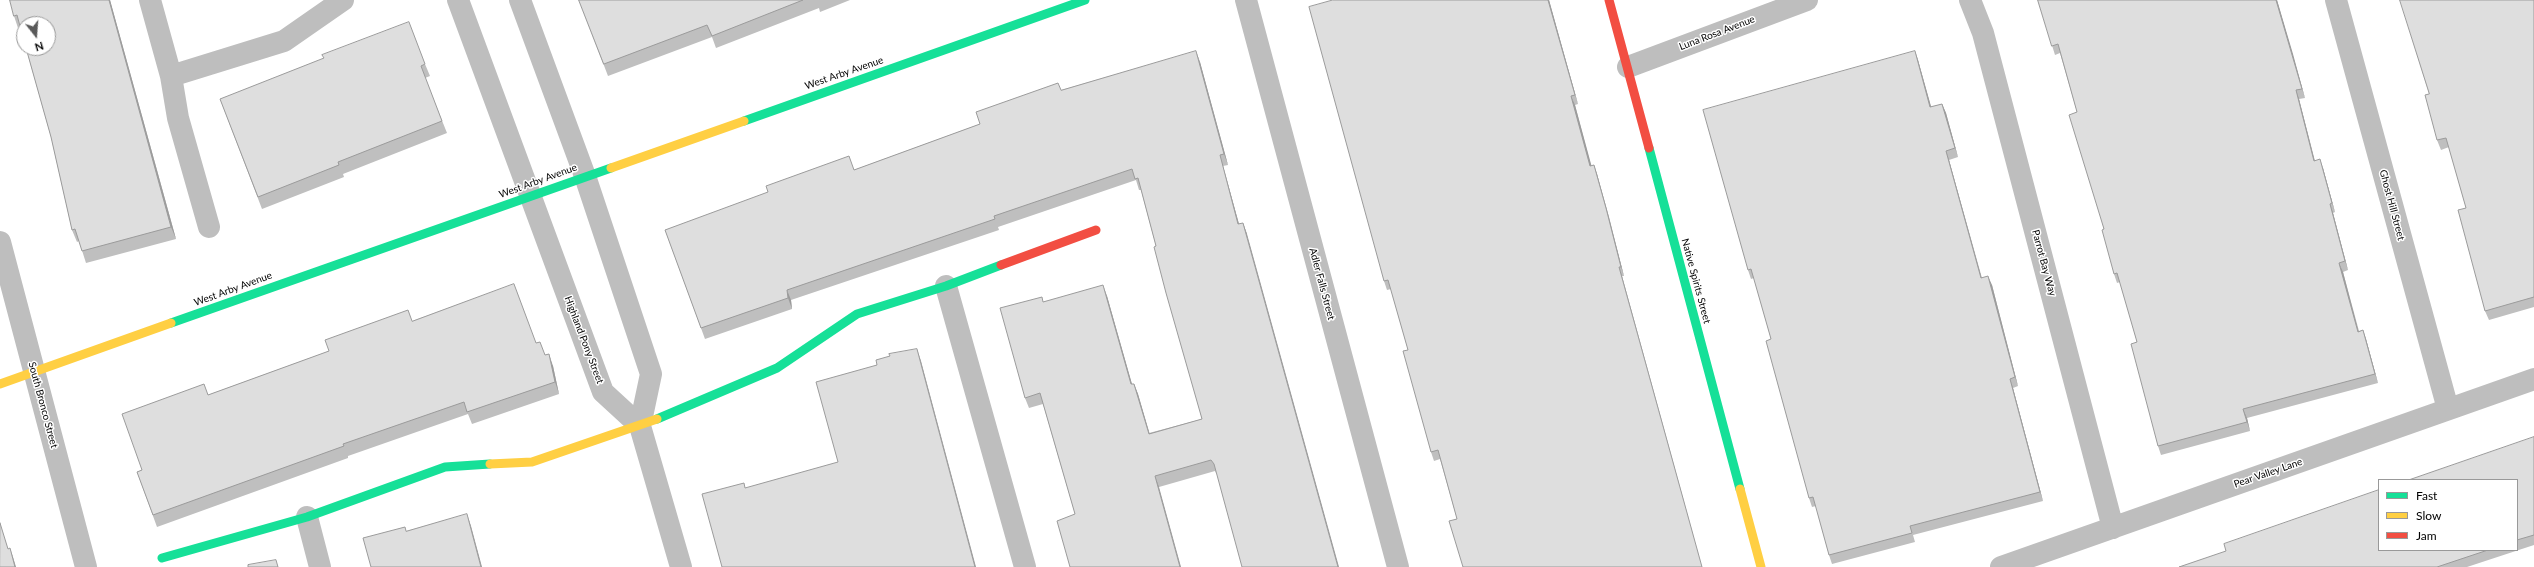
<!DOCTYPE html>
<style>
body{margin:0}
#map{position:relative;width:2534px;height:567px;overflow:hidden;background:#fff;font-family:Lato,sans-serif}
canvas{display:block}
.legend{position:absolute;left:2378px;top:479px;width:140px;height:72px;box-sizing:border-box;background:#fff;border:1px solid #999;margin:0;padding:5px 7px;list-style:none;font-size:12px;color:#000}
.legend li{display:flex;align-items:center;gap:8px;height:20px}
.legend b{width:20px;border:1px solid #999}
.north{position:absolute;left:16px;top:16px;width:40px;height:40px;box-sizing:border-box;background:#fff;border:1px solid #999;border-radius:50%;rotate:163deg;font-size:11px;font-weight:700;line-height:16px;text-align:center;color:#000}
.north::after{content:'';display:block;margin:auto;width:14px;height:18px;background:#595959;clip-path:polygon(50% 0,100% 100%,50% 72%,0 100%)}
</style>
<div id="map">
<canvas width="2534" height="567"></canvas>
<ul class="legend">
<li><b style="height:5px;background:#16e098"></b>Fast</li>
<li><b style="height:5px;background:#ffcf43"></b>Slow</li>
<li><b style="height:5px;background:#f24e42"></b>Jam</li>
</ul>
<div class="north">N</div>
</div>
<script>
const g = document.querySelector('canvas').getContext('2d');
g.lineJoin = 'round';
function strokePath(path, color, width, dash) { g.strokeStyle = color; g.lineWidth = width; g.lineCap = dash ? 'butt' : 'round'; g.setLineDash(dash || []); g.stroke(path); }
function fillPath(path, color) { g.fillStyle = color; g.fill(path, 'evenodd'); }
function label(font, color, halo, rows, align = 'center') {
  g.font = font + ' Lato,sans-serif'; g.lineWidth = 3; g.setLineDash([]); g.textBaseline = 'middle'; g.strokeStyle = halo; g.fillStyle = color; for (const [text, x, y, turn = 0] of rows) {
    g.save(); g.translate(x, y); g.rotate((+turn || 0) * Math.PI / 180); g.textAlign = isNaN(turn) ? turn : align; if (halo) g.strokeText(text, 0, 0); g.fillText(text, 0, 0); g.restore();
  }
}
strokePath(new Path2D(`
 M 150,0 L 171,76 L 178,118 L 209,227
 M 458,0 L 603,392 L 640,426
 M 520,0 L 585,176 L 651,374 L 640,426 L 681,567
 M 1246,0 L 1398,567
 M 1970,0 L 1983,33 L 2113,528
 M 2336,0 L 2448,409
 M 1628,67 L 1807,0
 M 171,76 L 284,41 L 343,0
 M 0,242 L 86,567
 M 946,286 L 1025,567
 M 307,517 L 320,567
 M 2001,567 L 2534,379`), '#bebebe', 22);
strokePath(new Path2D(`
 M 744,121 L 1085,0
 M 1649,148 L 1740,489
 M 171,323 L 611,168
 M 657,419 L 777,368 L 857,314 L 946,286 L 1001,265
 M 162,558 L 307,517 L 445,467 L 490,464`), '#16e098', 9);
strokePath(new Path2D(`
 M 611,168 L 744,121
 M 0,384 L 171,323
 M 490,464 L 532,462 L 657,419
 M 1740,489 L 1761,567`), '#ffcf43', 9);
strokePath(new Path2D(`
 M 1609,0 L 1649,148
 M 1001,265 L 1096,230`), '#f24e42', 9);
fillPath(new Path2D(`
 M 10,0 L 110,0 L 176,239 L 86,263 L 79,241 L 77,242 L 72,230 L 51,137 L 20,27 L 18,28 L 14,16 Z
 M 579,0 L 850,0 L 820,12 L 819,8 L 716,48 L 712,37 L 608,76 Z
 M 1333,0 L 1549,0 L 1578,104 L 1575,105 L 1591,166 L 1594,165 L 1597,174 L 1624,276 L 1622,276 L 1457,519 L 1440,459 L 1434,461 L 1431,452 L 1408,350 L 1391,289 L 1387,290 L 1384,281 Z
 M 2038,0 L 2277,0 L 2305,98 L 2299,99 L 2315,161 L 2323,168 L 2335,212 L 2333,213 L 2348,270 L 2343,272 L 2359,331 L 2363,330 L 2366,339 L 2378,383 L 2247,418 L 2250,431 L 2161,455 L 2158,446 L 2137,342 L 2120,282 L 2117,283 L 2114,274 L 2077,112 L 2060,53 L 2055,55 Z
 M 2534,0 L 2534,307 L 2489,320 L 2485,311 L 2466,208 L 2449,147 L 2441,150 L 2437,140 L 2429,94 Z
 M 1915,51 L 1918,60 L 1931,107 L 1942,104 L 1946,113 L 1958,157 L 1949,160 L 1982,278 L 1992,285 L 2018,386 L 2013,388 L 2043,501 L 1913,535 L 1915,542 L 1832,564 L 1829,555 L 1816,506 L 1812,507 L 1809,498 L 1771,339 L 1754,278 L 1751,279 L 1748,270 Z
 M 1200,62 L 1228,165 L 1223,166 L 1239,224 L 1243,223 L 1247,234 L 1216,473 L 1215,471 L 1159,487 L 1075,514 L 1043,404 L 1029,408 L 1025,398 L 1043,302 L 1107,296 L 1132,384 L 1134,384 L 1138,394 L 1149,433 L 1202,419 L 1141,190 L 1139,190 L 1136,180 L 998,227 L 999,230 L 791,300 L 792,309 L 705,339 L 665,230 L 854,170 L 980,124 L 1061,90 Z
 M 425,64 L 430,76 L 425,78 L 447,133 L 343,174 L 344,177 L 262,209 L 220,99 Z
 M 412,321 L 536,343 L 553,366 L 559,394 L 472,424 L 468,414 L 348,456 L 348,458 L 157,527 L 137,472 L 142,470 L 208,395 Z
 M 2534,437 L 2534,545 L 2467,567 L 2179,567 L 2379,550 L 2517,550 L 2517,480 Z`), '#bfbfbf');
fillPath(new Path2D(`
 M 109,0 L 110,0 L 176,239 L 171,227 Z
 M 1548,0 L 1549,0 L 1578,104 L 1575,95 Z
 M 2276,0 L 2277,0 L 2293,54 L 2305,98 L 2302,89 Z
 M 1196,51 L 1200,62 L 1228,165 L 1224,154 Z
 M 1915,51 L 1918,60 L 1934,117 L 1930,107 Z
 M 2296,90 L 2299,99 L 2317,170 L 2314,161 Z
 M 1571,96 L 1575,105 L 1594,175 L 1590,166 Z
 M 1942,104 L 1946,113 L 1958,157 L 1955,148 Z
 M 1946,151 L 1949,160 L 1984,287 L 1981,278 Z
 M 1220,155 L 1223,166 L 1242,235 L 1238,224 Z
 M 2320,159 L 2323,168 L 2335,212 L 2332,203 Z
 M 1594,165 L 1597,174 L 1609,217 L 1624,276 L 1621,267 Z
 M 2330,204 L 2333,213 L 2348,270 L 2345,261 Z
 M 1243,223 L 1247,234 L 1339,567 L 1338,567 Z
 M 2339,263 L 2343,272 L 2361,341 L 2358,332 Z
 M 1619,267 L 1622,276 L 1702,567 Z
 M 1988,276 L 1992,285 L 2018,386 L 2015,377 Z
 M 1103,285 L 1107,296 L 1135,395 L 1131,384 Z
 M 787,290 L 791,300 L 792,309 L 788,298 Z
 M 2363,330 L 2366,339 L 2378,383 L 2375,374 Z
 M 917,349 L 921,361 L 976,567 L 975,567 Z
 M 549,354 L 553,366 L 559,394 L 555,382 Z
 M 2010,379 L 2013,388 L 2043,501 L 2040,492 Z
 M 1134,384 L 1138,394 L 1153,445 L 1149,434 Z
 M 2243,409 L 2247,418 L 2250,431 L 2247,422 Z
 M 1155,476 L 1159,487 L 1181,567 L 1180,567 Z
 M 467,514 L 471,526 L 482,567 L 481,567 Z
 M 10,548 L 13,557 L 16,567 L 15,567 Z`), '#9b9b9b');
const building = new Path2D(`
 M 10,0 L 109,0 L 171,227 L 82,251 L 75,229 L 72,230 L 51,137 L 26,48 L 48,48 L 48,24 L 24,24 L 24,41 L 17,15 L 14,16 Z
 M 579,0 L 803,0 L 712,36 L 707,25 L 604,64 Z
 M 1333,0 L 1548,0 L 1575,95 L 1571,96 L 1590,166 L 1594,165 L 1606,208 L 1621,267 L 1619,267 L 1702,567 L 1463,567 L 1449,521 L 1457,519 L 1438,450 L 1431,452 L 1403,351 L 1408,350 L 1388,280 L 1384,281 L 1309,7 Z
 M 2038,0 L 2276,0 L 2302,89 L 2296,90 L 2314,161 L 2320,159 L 2332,203 L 2330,204 L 2345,261 L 2339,263 L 2358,332 L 2363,330 L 2375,374 L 2243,409 L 2247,422 L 2158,446 L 2131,344 L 2137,342 L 2117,273 L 2114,274 L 2102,230 L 2104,229 L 2069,115 L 2077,112 L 2058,44 L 2052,46 Z
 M 2400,0 L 2534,0 L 2534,297 L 2485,311 L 2458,210 L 2466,208 L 2446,138 L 2437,140 L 2425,95 L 2429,94 Z
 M 409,22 L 425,64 L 421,66 L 442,121 L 338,162 L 339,165 L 258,197 L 220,99 L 324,58 L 322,55 Z
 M 1196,51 L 1224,154 L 1220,155 L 1238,224 L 1243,223 L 1338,567 L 1242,567 L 1214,464 L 1211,460 L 1155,476 L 1180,567 L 1070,567 L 1057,521 L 1075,514 L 1040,393 L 1025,398 L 1000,308 L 1042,297 L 1043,302 L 1103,285 L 1131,384 L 1134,384 L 1149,434 L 1202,419 L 1166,293 L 1154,247 L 1156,246 L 1138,178 L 1135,179 L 1132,169 L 994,216 L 995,219 L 787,290 L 788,298 L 701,328 L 665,230 L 768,192 L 766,186 L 849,156 L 854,170 L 980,124 L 976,112 L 1058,83 L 1061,90 Z
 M 1915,51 L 1930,107 L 1942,104 L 1955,148 L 1946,151 L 1981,278 L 1988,276 L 2015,377 L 2010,379 L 2040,492 L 1910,526 L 1912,533 L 1829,555 L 1813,497 L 1809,498 L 1766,341 L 1771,339 L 1751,269 L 1748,270 L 1703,110 Z
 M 514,284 L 536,343 L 540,342 L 545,355 L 549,354 L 555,382 L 467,412 L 464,402 L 343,444 L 344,446 L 153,515 L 137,472 L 142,470 L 122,414 L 204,384 L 208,395 L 329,351 L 325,340 L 408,310 L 412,321 Z
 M 917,349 L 975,567 L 722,567 L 702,494 L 744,483 L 745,488 L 838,462 L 816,382 L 877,365 L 876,360 L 890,356 L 889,354 Z
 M 2534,437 L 2534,535 L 2517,540 L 2517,480 L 2409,480 Z
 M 2379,490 L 2379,550 L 2488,550 L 2437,567 L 2179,567 L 2226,551 L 2224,544 Z
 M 467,514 L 481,567 L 371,567 L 363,538 L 405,527 L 406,531 Z
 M 0,523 L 8,549 L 10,548 L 15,567 L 0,567 Z
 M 276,560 L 278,567 L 248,567 L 248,565 Z`);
fillPath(building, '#dedede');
strokePath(building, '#9b9b9b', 1);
label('10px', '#000', '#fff', [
 ["Luna Rosa Avenue",1717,33,-21],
 ["West Arby Avenue",844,73,-19],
 ["West Arby Avenue",538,181,-20],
 ["Ghost Hill Street",2392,205,75],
 ["Parrot Bay Way",2044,263,75],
 ["Native Spirits Street",1696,281,75],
 ["Adler Falls Street",1322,284,75],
 ["West Arby Avenue",233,289,-20],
 ["Highland Pony Street",584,340,69],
 ["South Bronco Street",43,405,75],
 ["Pear Valley Lane",2268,473,-19]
]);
</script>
